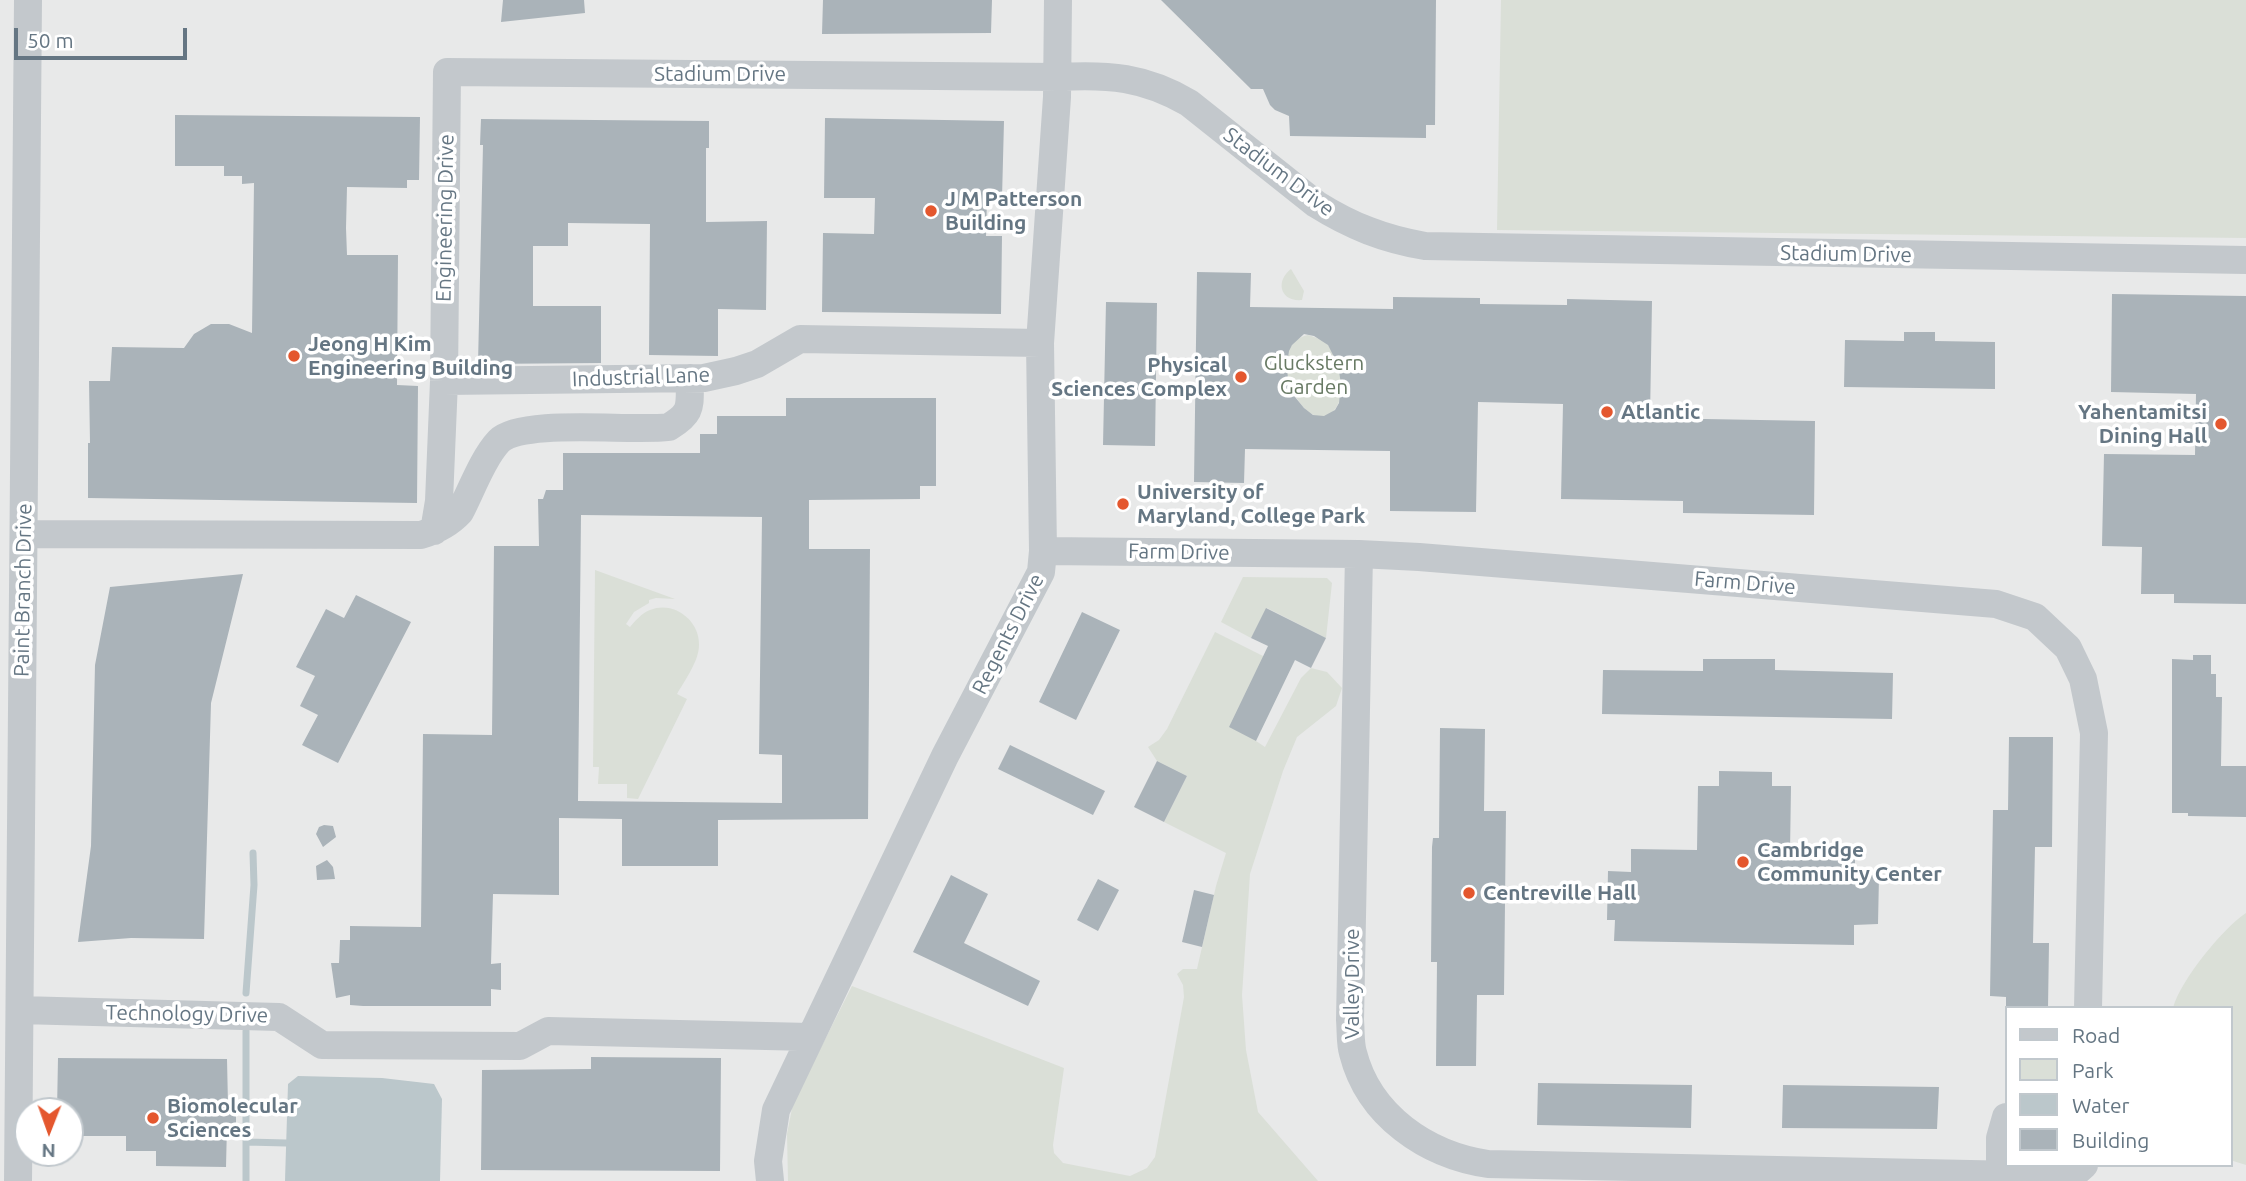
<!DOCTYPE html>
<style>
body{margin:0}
#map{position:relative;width:2246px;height:1181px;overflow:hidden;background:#fafaf8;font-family:Ubuntu,sans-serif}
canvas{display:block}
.legend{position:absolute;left:2005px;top:1006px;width:228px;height:161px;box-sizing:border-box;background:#fff;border:2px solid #c1c8cd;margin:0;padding:9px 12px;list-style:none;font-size:21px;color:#657683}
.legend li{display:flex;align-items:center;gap:14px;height:35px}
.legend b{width:35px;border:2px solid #c1c8cd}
.north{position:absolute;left:14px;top:1097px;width:70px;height:70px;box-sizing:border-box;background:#fff;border:2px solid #c1c8cd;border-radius:50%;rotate:181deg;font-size:19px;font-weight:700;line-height:28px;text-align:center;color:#657683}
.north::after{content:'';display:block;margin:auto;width:24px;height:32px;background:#e4572e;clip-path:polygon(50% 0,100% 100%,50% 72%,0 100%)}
.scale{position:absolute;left:14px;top:28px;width:173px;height:32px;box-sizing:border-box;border:4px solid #657683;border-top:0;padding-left:9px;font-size:21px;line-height:24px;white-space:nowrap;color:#657683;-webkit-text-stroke:5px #fff;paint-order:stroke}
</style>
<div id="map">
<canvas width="2246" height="1181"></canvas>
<ul class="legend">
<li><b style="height:9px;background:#c3c8cc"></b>Road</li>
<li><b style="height:19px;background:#dadfd7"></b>Park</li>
<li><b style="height:19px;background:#bbc7cb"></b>Water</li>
<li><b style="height:19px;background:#aab3b9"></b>Building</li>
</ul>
<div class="north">N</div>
<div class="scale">50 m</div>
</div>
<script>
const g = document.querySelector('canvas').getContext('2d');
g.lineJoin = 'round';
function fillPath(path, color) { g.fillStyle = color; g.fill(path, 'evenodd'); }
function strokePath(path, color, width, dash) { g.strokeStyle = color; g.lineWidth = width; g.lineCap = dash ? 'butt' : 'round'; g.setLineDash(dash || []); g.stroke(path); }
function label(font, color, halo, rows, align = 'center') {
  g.font = font + ' Ubuntu,sans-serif'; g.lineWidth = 7; g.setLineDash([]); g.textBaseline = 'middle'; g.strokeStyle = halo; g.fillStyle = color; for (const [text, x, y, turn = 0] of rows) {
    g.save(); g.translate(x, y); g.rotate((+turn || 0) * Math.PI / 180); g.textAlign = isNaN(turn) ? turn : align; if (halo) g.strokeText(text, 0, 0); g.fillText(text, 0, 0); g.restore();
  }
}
fillPath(new Path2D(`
 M 0,0 L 2246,0 L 2246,1181 L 0,1181 ZM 2006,1008 L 2230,1008 L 2230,1165 L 2006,1165 ZM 28,1111 L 70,1111 L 70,1153 L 28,1153 Z`), '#e8e9e9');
fillPath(new Path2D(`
 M 1501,0 L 2246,0 L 2246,238 L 1497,230 Z
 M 1291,269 L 1304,291 L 1302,300 C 1280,302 1275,281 1291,269 Z
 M 1308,335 C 1314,337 1322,339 1327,344 C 1340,358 1347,390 1337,406 C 1311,450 1256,347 1308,335 Z
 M 595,570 L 675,599 L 656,598 L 649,600 L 649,603 L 634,612 L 626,624 L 630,627 C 635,621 642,613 650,610 C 674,600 700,621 699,645 C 699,661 685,680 677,694 L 687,699 L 638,799 L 627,798 L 627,784 L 598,784 L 599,767 L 593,767 Z
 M 1243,577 L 1327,578 L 1332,583 L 1326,638 L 1267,608 L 1251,638 L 1221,622 Z
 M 1215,632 L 1263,656 L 1256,741 L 1265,747 L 1301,678 L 1311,668 L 1327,672 L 1342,688 L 1336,706 L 1297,737 L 1283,771 L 1250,874 L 1242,995 L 1246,1050 L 1258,1112 L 1318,1181 L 788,1181 L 787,1134 L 793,1103 L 852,986 L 1064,1068 L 1053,1145 L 1054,1153 L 1063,1163 L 1130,1176 L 1147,1168 L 1155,1157 L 1184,997 L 1183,985 L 1177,974 L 1183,969 L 1197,969 L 1216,886 L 1226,853 L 1164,822 L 1187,776 L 1157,761 L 1148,747 L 1159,740 L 1167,729 Z
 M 2246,913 L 2246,1165 L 2230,1160 L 2230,1008 L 2173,1008 C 2180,981 2223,928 2246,913 Z`), '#dadfd7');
fillPath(new Path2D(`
 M 298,1076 L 382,1078 L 434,1084 L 442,1099 L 440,1181 L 285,1181 L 288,1084 Z`), '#bbc7cb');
strokePath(new Path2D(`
 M 246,993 L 254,885 L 253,853
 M 246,1031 L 246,1181
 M 247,1142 L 286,1143`), '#bbc7cb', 7);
fillPath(new Path2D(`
 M 503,0 L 584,0 L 585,13 L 501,22 Z
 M 823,0 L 992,0 L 991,33 L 822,34 Z
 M 1161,0 L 1436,0 L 1435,125 L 1426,125 L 1426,138 L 1290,136 L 1289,116 L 1275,110 L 1270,105 L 1263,89 L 1251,89 Z
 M 175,115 L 420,117 L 419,180 L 407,180 L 407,188 L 347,187 L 346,228 L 347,255 L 398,255 L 397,385 L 418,386 L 417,503 L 88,498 L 88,443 L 90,443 L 89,381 L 110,381 L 112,347 L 184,348 L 194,334 L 211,324 L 229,324 L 252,333 L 254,183 L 242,184 L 242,176 L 224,176 L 224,166 L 175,166 Z
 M 825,118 L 1004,121 L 1002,198 L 987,197 L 986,236 L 1002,236 L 1001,314 L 822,312 L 823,233 L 874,234 L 875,198 L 824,198 Z
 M 481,119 L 709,121 L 709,148 L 706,148 L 706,222 L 767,221 L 766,310 L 718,309 L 718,356 L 649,355 L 650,224 L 568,223 L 568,246 L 533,246 L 533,306 L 601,306 L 601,363 L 478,364 L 483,145 L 480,145 Z
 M 1197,272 L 1251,273 L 1250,307 L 1393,309 L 1393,297 L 1480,298 L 1480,304 L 1567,305 L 1567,299 L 1652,301 L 1650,418 L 1815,421 L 1814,515 L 1683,513 L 1683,501 L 1561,499 L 1563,404 L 1478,402 L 1476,512 L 1390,511 L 1390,451 L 1245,449 L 1244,483 L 1194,482 ZM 1304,334 L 1314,336 L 1328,345 L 1338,365 L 1341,384 L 1339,403 L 1335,410 L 1324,416 L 1313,415 L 1304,408 L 1295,397 L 1288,380 L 1287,364 L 1289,351 L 1292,345 Z
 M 2112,294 L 2246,296 L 2246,604 L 2174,603 L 2174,594 L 2141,594 L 2142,547 L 2102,546 L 2104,454 L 2195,455 L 2196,394 L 2111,392 Z
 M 1106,302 L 1157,303 L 1155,446 L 1103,445 Z
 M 1904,332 L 1935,332 L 1935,341 L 1995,342 L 1995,389 L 1844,387 L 1845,340 L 1904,341 Z
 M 786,398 L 936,398 L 936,486 L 920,486 L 920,499 L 809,500 L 809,549 L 870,549 L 868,819 L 718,820 L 718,866 L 622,866 L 622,819 L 559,818 L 559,895 L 493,894 L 491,964 L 501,963 L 501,990 L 491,989 L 491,1006 L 363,1006 L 350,1005 L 350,995 L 336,998 L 331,963 L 339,963 L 340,940 L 350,940 L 350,926 L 421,927 L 423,734 L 492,735 L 494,546 L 539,546 L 538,499 L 543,499 L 546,490 L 563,490 L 563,453 L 700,453 L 700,434 L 717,434 L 717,416 L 786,416 ZM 581,515 L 762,517 L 759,754 L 782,755 L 782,803 L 578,801 Z
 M 243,574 L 211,703 L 204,939 L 131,938 L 78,942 L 91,846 L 95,665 L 110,587 Z
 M 356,595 L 411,622 L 338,763 L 302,745 L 318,715 L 300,706 L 315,676 L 296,667 L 326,609 L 344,618 Z
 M 1266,608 L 1326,638 L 1311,668 L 1295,660 L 1256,741 L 1229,727 L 1268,646 L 1251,638 Z
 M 1082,612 L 1120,630 L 1076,720 L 1039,702 Z
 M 2193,655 L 2211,655 L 2211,674 L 2216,674 L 2216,697 L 2222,697 L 2221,766 L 2246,766 L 2246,817 L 2188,816 L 2188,813 L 2172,813 L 2172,659 L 2193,660 Z
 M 1703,659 L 1775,659 L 1775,670 L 1893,673 L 1892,719 L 1602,714 L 1603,670 L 1703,671 Z
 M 1440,728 L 1485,729 L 1484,811 L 1506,811 L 1504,995 L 1477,995 L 1476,1066 L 1436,1066 L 1437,962 L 1431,962 L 1432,847 L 1433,838 L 1439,838 Z
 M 2009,737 L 2053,737 L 2052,847 L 2035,847 L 2033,943 L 2049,943 L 2048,1008 L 2006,1008 L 2006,997 L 1990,996 L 1993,810 L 2008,810 Z
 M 1010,745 L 1105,791 L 1093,815 L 998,769 Z
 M 1157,761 L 1187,776 L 1164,822 L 1134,807 Z
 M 1719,771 L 1772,772 L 1772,786 L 1791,786 L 1790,852 L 1855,854 L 1855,872 L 1870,873 L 1870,875 L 1879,876 L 1878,924 L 1854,925 L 1854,945 L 1614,941 L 1615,920 L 1607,920 L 1608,871 L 1631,872 L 1631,849 L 1697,850 L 1698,786 L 1719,786 Z
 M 324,825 L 333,826 L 336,837 L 323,847 L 316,834 L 319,827 Z
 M 327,860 L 333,867 L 335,879 L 317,880 L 316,866 Z
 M 951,875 L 988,894 L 964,943 L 1040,981 L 1028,1006 L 913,952 Z
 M 1098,879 L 1119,890 L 1098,931 L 1077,920 Z
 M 1194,890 L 1214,895 L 1202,947 L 1182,942 Z
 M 591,1057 L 721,1058 L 720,1171 L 481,1170 L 482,1070 L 591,1069 Z
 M 58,1058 L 227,1059 L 228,1105 L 236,1105 L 236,1124 L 227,1125 L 226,1167 L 156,1166 L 156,1151 L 126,1151 L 126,1136 L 70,1136 L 70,1111 L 57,1111 Z
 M 1538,1083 L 1692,1085 L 1691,1128 L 1537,1125 Z
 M 1783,1085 L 1939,1087 L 1937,1129 L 1782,1128 Z`), '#aab3b9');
strokePath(new Path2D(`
 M 444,381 L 704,378 L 736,371 L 757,364 L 800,339 L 1040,343
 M 434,531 L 439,501 L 444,381 L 447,72 L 1058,77 C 1108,74 1145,77 1189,103 L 1316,204 C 1351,226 1384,239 1425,246 L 2246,260
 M 24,534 L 421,535 C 437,530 449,524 460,512 C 471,491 483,458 499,441 C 523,418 632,432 669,427 C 694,412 689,406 690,378
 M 1043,551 L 1359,554 L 1419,557 L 1996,604 L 2035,617 L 2068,648 L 2083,679 L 2094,733 L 2088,1008
 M 1359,554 L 1350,1020 C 1351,1031 1350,1043 1353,1053 C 1369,1116 1427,1155 1488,1164 L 2066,1176 L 2074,1174 L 2084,1165
 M 20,1010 L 279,1017 L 322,1045 L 520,1046 L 548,1031 L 810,1037
 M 2000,1174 L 2000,1138 L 2006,1117
 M 18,1181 L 28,0
 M 770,1181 L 768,1161 L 776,1110 L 945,756 L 1041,572 L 1043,551 L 1040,343 L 1057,97 L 1058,0`), '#c3c8cc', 28);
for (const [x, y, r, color] of [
 [931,211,7,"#e4572e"],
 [294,356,7,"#e4572e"],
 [1241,377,7,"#e4572e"],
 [1607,412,7,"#e4572e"],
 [2221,424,7,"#e4572e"],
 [1123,504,7,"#e4572e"],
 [1743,862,7,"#e4572e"],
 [1469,893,7,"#e4572e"],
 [153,1118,7,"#e4572e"]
]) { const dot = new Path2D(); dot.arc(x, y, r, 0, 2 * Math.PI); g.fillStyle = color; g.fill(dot); strokePath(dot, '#fff', 2.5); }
label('21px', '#657683', '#fff', [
 ["Stadium Drive",720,74],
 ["Stadium Drive",1279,172,37],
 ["Engineering Drive",445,218,-89],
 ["Stadium Drive",1846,254,1],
 ["Industrial Lane",641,377,-2],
 ["Farm Drive",1179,552,1],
 ["Farm Drive",1745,583,5],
 ["Paint Branch Drive",23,590,-89],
 ["Regents Drive",1008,634,-63],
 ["Valley Drive",1352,984,-90],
 ["Technology Drive",187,1014,1]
]);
label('bold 21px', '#657683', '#fff', [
 ["J M Patterson",945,199],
 ["Building",945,223],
 ["Jeong H Kim",308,344],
 ["Engineering Building",308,368],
 ["Physical",1227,365,"right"],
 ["Sciences Complex",1227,389,"right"],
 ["Atlantic",1621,412],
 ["Yahentamitsi",2207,412,"right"],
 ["Dining Hall",2207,436,"right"],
 ["University of",1137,492],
 ["Maryland, College Park",1137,516],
 ["Cambridge",1757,850],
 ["Community Center",1757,874],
 ["Centreville Hall",1483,893],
 ["Biomolecular",167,1106],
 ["Sciences",167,1130]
], 'left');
label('21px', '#687a64', '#fff', [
 ["Gluckstern",1314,363],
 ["Garden",1314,387]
]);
</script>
